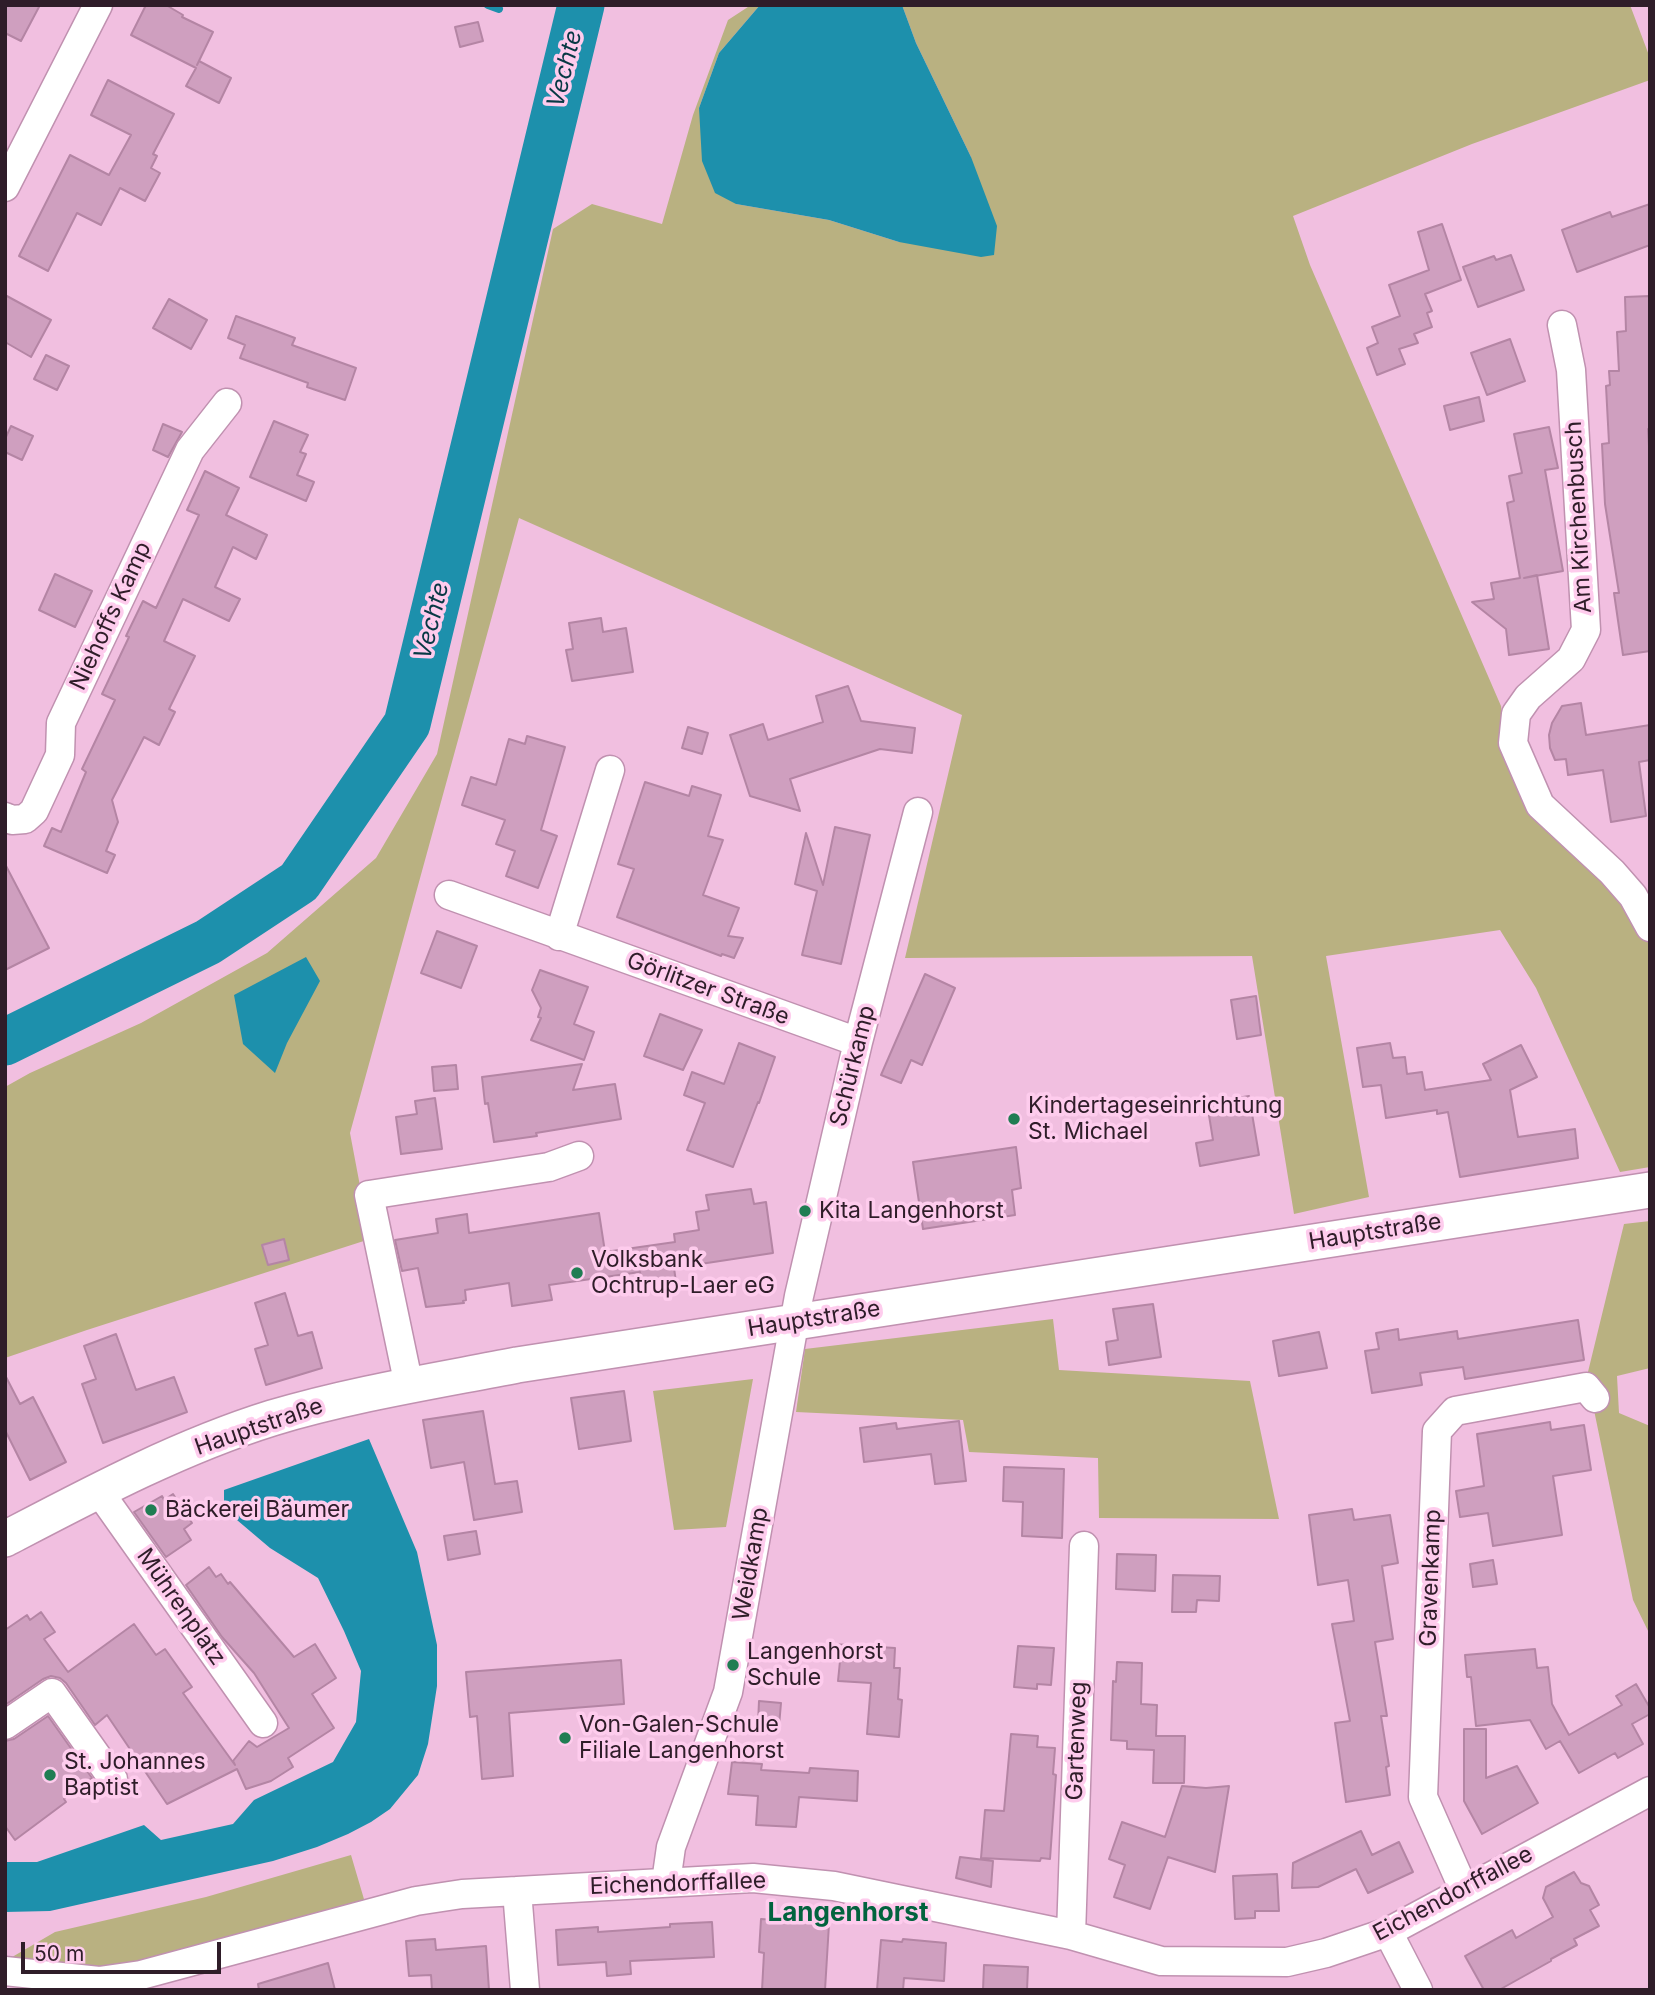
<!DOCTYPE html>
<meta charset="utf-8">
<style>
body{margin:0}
#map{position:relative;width:1655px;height:1995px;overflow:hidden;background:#f1bfe0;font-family:Inter,sans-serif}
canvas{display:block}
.frame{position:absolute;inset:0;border:7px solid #2f1d29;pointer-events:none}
.scale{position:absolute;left:21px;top:1942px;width:200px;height:32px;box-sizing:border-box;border:4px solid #2f1d29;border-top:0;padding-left:9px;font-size:21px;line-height:24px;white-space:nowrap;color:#2f1d29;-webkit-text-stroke:5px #fecced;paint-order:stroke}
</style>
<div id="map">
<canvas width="1655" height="1995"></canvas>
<div class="frame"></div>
<div class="scale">50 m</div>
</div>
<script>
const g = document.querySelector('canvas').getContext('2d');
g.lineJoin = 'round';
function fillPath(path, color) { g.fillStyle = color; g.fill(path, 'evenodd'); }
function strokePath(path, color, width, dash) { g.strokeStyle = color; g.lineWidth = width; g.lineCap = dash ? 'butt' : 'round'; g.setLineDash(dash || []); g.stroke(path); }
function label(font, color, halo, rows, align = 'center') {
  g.font = font + ' Inter,sans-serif'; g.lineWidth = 7; g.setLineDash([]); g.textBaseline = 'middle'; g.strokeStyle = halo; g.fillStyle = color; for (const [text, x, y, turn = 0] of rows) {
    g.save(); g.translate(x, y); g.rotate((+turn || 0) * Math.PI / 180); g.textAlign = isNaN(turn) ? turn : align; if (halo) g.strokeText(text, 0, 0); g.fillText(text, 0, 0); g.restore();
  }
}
fillPath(new Path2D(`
 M 751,5 L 760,5 L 719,53 L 699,108 L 736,204 L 829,220 L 899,242 L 971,157 L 916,43 L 902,5 L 1630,5 L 1650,58 L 1650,80 L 1472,144 L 1293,216 L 1310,265 L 1501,706 L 1506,747 L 1533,817 L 1650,900 L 1650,1167 L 1620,1172 L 1536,988 L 1500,930 L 1326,956 L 1369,1197 L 1294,1214 L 1252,956 L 905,958 L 962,715 L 519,518 L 350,1133 L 370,1239 L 87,1330 L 5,1358 L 5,1087 L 30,1073 L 141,1023 L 267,953 L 376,858 L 437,754 L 553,229 L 592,204 L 662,224 L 693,115 L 728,20 Z
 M 1650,1221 L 1650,1368 L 1617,1376 L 1619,1413 L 1650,1426 L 1650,1635 L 1633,1600 L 1587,1376 L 1624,1224 Z
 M 1053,1319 L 1059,1370 L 1250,1381 L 1279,1519 L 1099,1518 L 1098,1458 L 969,1452 L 963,1420 L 796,1412 L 805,1349 Z
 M 753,1379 L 726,1527 L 674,1530 L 653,1391 Z
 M 351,1855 L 366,1906 L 98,1973 L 7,1960 L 55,1932 L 206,1897 Z`), '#b9b181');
fillPath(new Path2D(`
 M 760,5 L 902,5 L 916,43 L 971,157 L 997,226 L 994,255 L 981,257 L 899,242 L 829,220 L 736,204 L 715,193 L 702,161 L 699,108 L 719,53 Z
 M 306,957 L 320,981 L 287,1043 L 275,1073 L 243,1044 L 234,995 Z
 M 369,1439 L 417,1552 L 437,1645 L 437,1686 L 428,1744 L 418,1775 L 390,1809 L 371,1822 L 348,1834 L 317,1847 L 273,1861 L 50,1911 L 5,1912 L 5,1862 L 37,1862 L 144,1825 L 161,1840 L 233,1824 L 254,1800 L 333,1762 L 356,1722 L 361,1671 L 344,1631 L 318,1578 L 270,1548 L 224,1509 L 224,1490 Z`), '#1d90ac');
strokePath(new Path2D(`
 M 488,5 L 499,9`), '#1d90ac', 8);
strokePath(new Path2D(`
 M 5,1042 L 208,942 L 299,882 L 407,724 L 581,5`), '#1d90ac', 47);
const building = new Path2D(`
 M 5,5 L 40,5 L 21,41 L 5,33 Z
 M 146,5 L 166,5 L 183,15 L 182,17 L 213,32 L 197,65 L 199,61 L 231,78 L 219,103 L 186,86 L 196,68 L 131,35 Z
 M 478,22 L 483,41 L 460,47 L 455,27 Z
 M 108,80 L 174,114 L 153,154 L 157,156 L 151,168 L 160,173 L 145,201 L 120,188 L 101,225 L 77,213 L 48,271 L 19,256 L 70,155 L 109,175 L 131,135 L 91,115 Z
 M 1650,204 L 1650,245 L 1577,272 L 1562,230 L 1610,212 L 1612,217 Z
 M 1442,224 L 1461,280 L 1425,294 L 1432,311 L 1427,313 L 1432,327 L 1414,334 L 1418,343 L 1399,349 L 1405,364 L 1377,375 L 1367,348 L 1378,343 L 1372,327 L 1400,316 L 1389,285 L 1429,270 L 1418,232 Z
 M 1511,255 L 1524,290 L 1478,307 L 1463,267 L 1494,256 L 1496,260 Z
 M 5,295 L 51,320 L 31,357 L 5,342 Z
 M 1650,296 L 1650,429 L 1648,429 L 1650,463 L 1650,651 L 1623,655 L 1614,593 L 1619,593 L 1605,504 L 1602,444 L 1609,443 L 1606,386 L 1610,385 L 1609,371 L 1619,371 L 1617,332 L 1626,331 L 1625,297 Z
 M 169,299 L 207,320 L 191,349 L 153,328 Z
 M 236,316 L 295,338 L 292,345 L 356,368 L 345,400 L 307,387 L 308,383 L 240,358 L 245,345 L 228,338 Z
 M 1510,339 L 1525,381 L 1487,395 L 1471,353 Z
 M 46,355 L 69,366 L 57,390 L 34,379 Z
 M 1479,397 L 1484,421 L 1450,430 L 1444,406 Z
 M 274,421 L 308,435 L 300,452 L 306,454 L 297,475 L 314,482 L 306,501 L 250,477 Z
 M 163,424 L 182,432 L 168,457 L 153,450 Z
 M 11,426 L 33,436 L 22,460 L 5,452 L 5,439 Z
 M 1549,427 L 1558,468 L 1545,470 L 1563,571 L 1524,578 L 1537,575 L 1549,649 L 1509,655 L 1506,629 L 1472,602 L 1494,599 L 1491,583 L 1520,578 L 1507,503 L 1514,501 L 1509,476 L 1522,473 L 1514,434 Z
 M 205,471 L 239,488 L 226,515 L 267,535 L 256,559 L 233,547 L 215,587 L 240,599 L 229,621 L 183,599 L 164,641 L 195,656 L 169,709 L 175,712 L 159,745 L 144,737 L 112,800 L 118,822 L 106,851 L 115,855 L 107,873 L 44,846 L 52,828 L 61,832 L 86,772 L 82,769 L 115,700 L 102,694 L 129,637 L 126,636 L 143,601 L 156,608 L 199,515 L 187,510 Z
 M 55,574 L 92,591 L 75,627 L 39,610 Z
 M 601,618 L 603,632 L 626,628 L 633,672 L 572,681 L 566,650 L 573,649 L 569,623 Z
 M 848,686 L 861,721 L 915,728 L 912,753 L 880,749 L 790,779 L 800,811 L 750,796 L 730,735 L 763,724 L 768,740 L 823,722 L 816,696 Z
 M 1581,703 L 1586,735 L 1650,725 L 1650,760 L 1639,762 L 1646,816 L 1611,822 L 1603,770 L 1568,775 L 1566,759 L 1555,760 L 1550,748 L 1549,735 L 1552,723 L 1562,706 Z
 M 688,727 L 708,733 L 702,754 L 682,748 Z
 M 527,736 L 565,747 L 541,830 L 557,836 L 538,888 L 506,876 L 515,851 L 496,844 L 505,820 L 462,805 L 471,777 L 496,785 L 509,739 L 525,744 Z
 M 645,782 L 689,796 L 692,786 L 721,795 L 708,836 L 723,840 L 703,895 L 739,908 L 728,936 L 743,938 L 734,958 L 722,954 L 721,956 L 617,917 L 634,869 L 618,864 Z
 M 835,827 L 870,835 L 841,964 L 802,955 L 817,891 L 795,884 L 806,833 L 823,885 Z
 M 5,864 L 49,948 L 5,970 Z
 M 437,931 L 477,946 L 461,988 L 421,973 Z
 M 540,970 L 588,987 L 574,1024 L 594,1032 L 584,1060 L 531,1040 L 541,1018 L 538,1017 L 541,1008 L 532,990 Z
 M 925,974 L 955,988 L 922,1065 L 911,1060 L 901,1083 L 881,1075 Z
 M 1256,996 L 1261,1035 L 1237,1039 L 1231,1000 Z
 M 660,1014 L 702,1030 L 683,1070 L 644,1056 Z
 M 739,1043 L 775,1057 L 759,1103 L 758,1102 L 733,1167 L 687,1150 L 705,1103 L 684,1095 L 692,1072 L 724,1084 Z
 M 1390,1043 L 1393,1058 L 1405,1057 L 1407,1074 L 1422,1072 L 1425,1090 L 1491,1080 L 1483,1064 L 1521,1045 L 1537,1077 L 1510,1090 L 1518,1137 L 1575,1129 L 1578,1158 L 1460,1177 L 1448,1112 L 1437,1114 L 1437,1110 L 1386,1118 L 1381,1085 L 1363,1087 L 1357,1048 Z
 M 582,1064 L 573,1090 L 615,1084 L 621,1119 L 536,1133 L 537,1136 L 494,1142 L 488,1103 L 485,1104 L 482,1077 Z
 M 456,1065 L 458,1089 L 434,1091 L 432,1067 Z
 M 1249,1096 L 1259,1155 L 1200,1166 L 1196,1143 L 1213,1140 L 1207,1103 Z
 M 435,1098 L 442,1149 L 401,1154 L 396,1117 L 417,1114 L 415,1101 Z
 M 1016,1147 L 1021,1188 L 1012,1190 L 1015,1215 L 923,1229 L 913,1162 Z
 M 751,1189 L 754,1204 L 766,1202 L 773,1253 L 674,1268 L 676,1282 L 642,1287 L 640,1272 L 549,1285 L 552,1300 L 512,1306 L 509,1283 L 465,1290 L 466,1300 L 463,1301 L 464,1303 L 426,1307 L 418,1268 L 402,1271 L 395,1240 L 438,1233 L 436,1219 L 467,1214 L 469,1233 L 599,1213 L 605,1252 L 675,1242 L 674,1234 L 699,1230 L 696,1212 L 709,1210 L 706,1195 Z
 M 284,1239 L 289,1260 L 268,1265 L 262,1245 Z
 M 285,1293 L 298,1336 L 312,1332 L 322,1368 L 266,1385 L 255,1349 L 268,1345 L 255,1303 Z
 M 1153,1304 L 1161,1357 L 1109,1365 L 1106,1342 L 1118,1340 L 1113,1309 Z
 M 1578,1320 L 1584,1360 L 1465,1379 L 1463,1367 L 1420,1373 L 1422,1385 L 1372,1393 L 1365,1351 L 1379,1349 L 1376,1333 L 1398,1329 L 1399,1340 L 1457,1331 L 1458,1339 Z
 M 1319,1332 L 1327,1368 L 1279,1376 L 1273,1341 Z
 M 116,1334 L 136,1390 L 174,1377 L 187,1412 L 103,1443 L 82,1384 L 96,1379 L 84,1346 Z
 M 5,1375 L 20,1404 L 33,1397 L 66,1462 L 30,1480 L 5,1430 Z
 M 624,1391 L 631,1441 L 579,1449 L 571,1398 Z
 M 483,1411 L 495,1484 L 517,1481 L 522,1512 L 474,1520 L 464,1462 L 431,1468 L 423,1420 Z
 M 959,1421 L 966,1481 L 935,1484 L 931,1454 L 864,1462 L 860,1428 L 896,1423 L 897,1429 Z
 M 1550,1422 L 1551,1430 L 1584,1425 L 1591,1470 L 1553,1476 L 1562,1535 L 1493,1546 L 1488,1513 L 1460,1517 L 1456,1491 L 1484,1486 L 1477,1434 Z
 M 1004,1467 L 1064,1469 L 1062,1538 L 1022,1536 L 1023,1502 L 1003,1501 Z
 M 173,1494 L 192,1523 L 184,1529 L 191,1540 L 166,1557 L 134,1512 L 162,1496 L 164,1500 Z
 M 1352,1509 L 1354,1520 L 1390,1515 L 1398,1563 L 1382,1566 L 1393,1639 L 1375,1642 L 1387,1716 L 1381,1716 L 1389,1766 L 1386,1767 L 1390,1795 L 1346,1802 L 1335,1723 L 1350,1721 L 1332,1624 L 1354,1621 L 1348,1580 L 1318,1585 L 1309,1515 Z
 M 476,1531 L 480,1554 L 448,1560 L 444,1536 Z
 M 1117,1554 L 1156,1555 L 1155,1591 L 1116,1589 Z
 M 1493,1560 L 1497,1584 L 1473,1587 L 1470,1564 Z
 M 209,1567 L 216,1577 L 221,1574 L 228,1584 L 230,1582 L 294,1657 L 315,1644 L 336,1678 L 312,1694 L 334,1728 L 288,1758 L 293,1767 L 271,1781 L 246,1789 L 237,1769 L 167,1804 L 107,1715 L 95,1725 L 66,1683 L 60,1678 L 51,1676 L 43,1679 L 5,1705 L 5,1630 L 27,1615 L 30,1620 L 41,1612 L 55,1632 L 44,1639 L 68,1672 L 134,1624 L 156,1655 L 165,1649 L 192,1687 L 183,1693 L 235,1765 L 233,1761 L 249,1741 L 257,1747 L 289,1728 L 254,1673 L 222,1637 L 186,1585 Z
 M 1173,1575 L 1220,1576 L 1219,1601 L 1197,1600 L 1196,1612 L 1172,1612 Z
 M 832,1644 L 895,1648 L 894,1668 L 900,1668 L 898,1699 L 902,1700 L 899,1737 L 867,1734 L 871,1683 L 838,1681 L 840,1661 Z
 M 1018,1646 L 1054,1648 L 1051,1685 L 1037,1684 L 1037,1689 L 1014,1687 Z
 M 1535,1649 L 1537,1668 L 1548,1667 L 1552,1704 L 1569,1735 L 1622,1705 L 1616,1696 L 1636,1684 L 1650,1708 L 1650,1714 L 1632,1724 L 1643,1744 L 1618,1758 L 1615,1753 L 1579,1773 L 1560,1741 L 1546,1749 L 1530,1720 L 1476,1726 L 1471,1677 L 1467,1677 L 1465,1655 Z
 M 621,1660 L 624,1704 L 509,1713 L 513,1776 L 482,1779 L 477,1716 L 470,1717 L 466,1672 Z
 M 1117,1662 L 1142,1663 L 1141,1704 L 1157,1705 L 1156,1736 L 1185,1736 L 1184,1783 L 1153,1783 L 1154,1750 L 1127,1749 L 1127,1741 L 1111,1740 L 1113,1681 L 1116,1682 Z
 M 759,1701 L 781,1703 L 779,1726 L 758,1724 Z
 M 48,1716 L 92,1778 L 66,1797 L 64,1799 L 66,1802 L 15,1840 L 5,1826 L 5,1741 L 14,1739 Z
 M 1464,1729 L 1486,1729 L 1486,1778 L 1517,1766 L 1538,1803 L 1482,1834 L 1464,1801 Z
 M 1011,1734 L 1038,1736 L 1037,1747 L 1055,1748 L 1053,1774 L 1056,1775 L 1050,1859 L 1041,1858 L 1040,1861 L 981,1858 L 985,1810 L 1004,1811 Z
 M 732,1762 L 762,1764 L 761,1770 L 809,1773 L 810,1768 L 858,1771 L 857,1801 L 799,1797 L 796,1827 L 756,1825 L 758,1796 L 728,1794 Z
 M 1182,1786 L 1206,1788 L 1229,1786 L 1215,1872 L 1168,1857 L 1150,1909 L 1114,1897 L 1125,1865 L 1109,1859 L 1122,1822 L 1165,1837 Z
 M 1361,1831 L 1372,1855 L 1399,1842 L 1413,1872 L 1368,1893 L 1356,1869 L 1318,1887 L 1292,1888 L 1293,1863 Z
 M 960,1857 L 993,1861 L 991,1887 L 956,1878 Z
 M 1574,1872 L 1581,1883 L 1589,1886 L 1599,1905 L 1590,1910 L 1599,1926 L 1574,1939 L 1577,1945 L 1551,1959 L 1551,1961 L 1499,1990 L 1484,1990 L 1465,1956 L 1512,1930 L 1516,1938 L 1553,1917 L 1543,1898 L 1546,1887 Z
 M 1277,1874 L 1279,1911 L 1255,1911 L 1255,1918 L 1235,1919 L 1233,1876 Z
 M 761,1919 L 829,1924 L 825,1990 L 762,1990 L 764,1953 L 759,1952 Z
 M 712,1922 L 714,1957 L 630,1961 L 631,1974 L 607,1976 L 606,1962 L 558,1965 L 556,1930 L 598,1927 L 598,1932 L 670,1927 L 670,1924 Z
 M 435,1939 L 436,1950 L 486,1946 L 489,1990 L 432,1990 L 431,1975 L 409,1976 L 406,1941 Z
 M 903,1939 L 946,1943 L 944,1981 L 904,1978 L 903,1990 L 877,1990 L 881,1940 L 902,1942 Z
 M 328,1963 L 335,1990 L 259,1990 L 258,1984 Z
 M 984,1965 L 1028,1967 L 1027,1990 L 983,1990 Z`);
fillPath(building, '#cf9fbf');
strokePath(building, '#b485a4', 2);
const minor = new Path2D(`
 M 5,187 L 98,5
 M 1562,325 L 1571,370 L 1586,630 L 1571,659 L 1528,697 L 1516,714 L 1513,743 L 1540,805 L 1612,872 L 1633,896 L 1650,927
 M 5,817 L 12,820 L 25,819 L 34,811 L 60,755 L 61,723 L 190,450 L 227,403
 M 449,895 L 858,1042
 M 559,936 L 610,770
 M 409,1386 L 369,1195 L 549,1167 L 579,1156
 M 98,1490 L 263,1723
 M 5,1725 L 52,1693 L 113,1779
 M 666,1882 L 671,1847 L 728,1692 L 799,1296 L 858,1042 L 918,812
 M 1464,1890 L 1423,1797 L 1437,1431 L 1455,1411 L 1586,1387 L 1595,1398
 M 517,1891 L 525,1990
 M 1388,1932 L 1418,1990
 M 1071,1935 L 1084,1546
 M 5,1971 L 99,1981 L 141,1975 L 416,1901 L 462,1894 L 517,1891 L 753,1878 L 834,1886 L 1071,1935 L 1161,1961 L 1287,1962 L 1326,1953 L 1388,1932 L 1650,1791`);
const major = new Path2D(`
 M 5,1539 C 91,1494 179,1447 272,1418 C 352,1394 435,1381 517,1365 L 1650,1190`);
strokePath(minor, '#c091b0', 31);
strokePath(major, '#c091b0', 38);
strokePath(minor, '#fff', 28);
strokePath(major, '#fff', 35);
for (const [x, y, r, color] of [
 [1014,1119,7,"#207d53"],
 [805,1211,7,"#207d53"],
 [577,1273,7,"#207d53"],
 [151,1510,7,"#207d53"],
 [733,1665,7,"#207d53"],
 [565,1738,7,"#207d53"],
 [50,1775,7,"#207d53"]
]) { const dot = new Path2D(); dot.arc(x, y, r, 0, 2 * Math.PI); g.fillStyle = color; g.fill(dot); strokePath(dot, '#fecced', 2.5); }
label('23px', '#2f1d29', '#fecced', [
 ["Am Kirchenbusch",1579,517,-93],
 ["Niehoffs Kamp",111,616,-65],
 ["Görlitzer Straße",708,989,20],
 ["Schürkamp",853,1066,-76],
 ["Hauptstraße",1375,1232,-9],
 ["Hauptstraße",814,1319,-9],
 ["Hauptstraße",259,1427,-19],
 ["Weidkamp",751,1564,-80],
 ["Gravenkamp",1431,1578,-88],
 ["Mührenplatz",181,1607,55],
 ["Gartenweg",1077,1741,-88],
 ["Eichendorffallee",678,1884,-2],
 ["Eichendorffallee",1453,1894,-28]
]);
label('23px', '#2f1d29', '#fecced', [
 ["Kindertageseinrichtung",1028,1106],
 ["St. Michael",1028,1132],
 ["Kita Langenhorst",819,1211],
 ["Volksbank",591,1260],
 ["Ochtrup-Laer eG",591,1286],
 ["Bäckerei Bäumer",165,1510],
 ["Langenhorst",747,1652],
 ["Schule",747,1678],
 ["Von-Galen-Schule",579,1725],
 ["Filiale Langenhorst",579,1751],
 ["St. Johannes",64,1762],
 ["Baptist",64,1788]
], 'left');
label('italic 24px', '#083945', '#fecced', [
 ["Vechte",565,69,-76],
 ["Vechte",432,621,-76]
]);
label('bold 26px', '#02633e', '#fecced', [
 ["Langenhorst",848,1913]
]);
</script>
